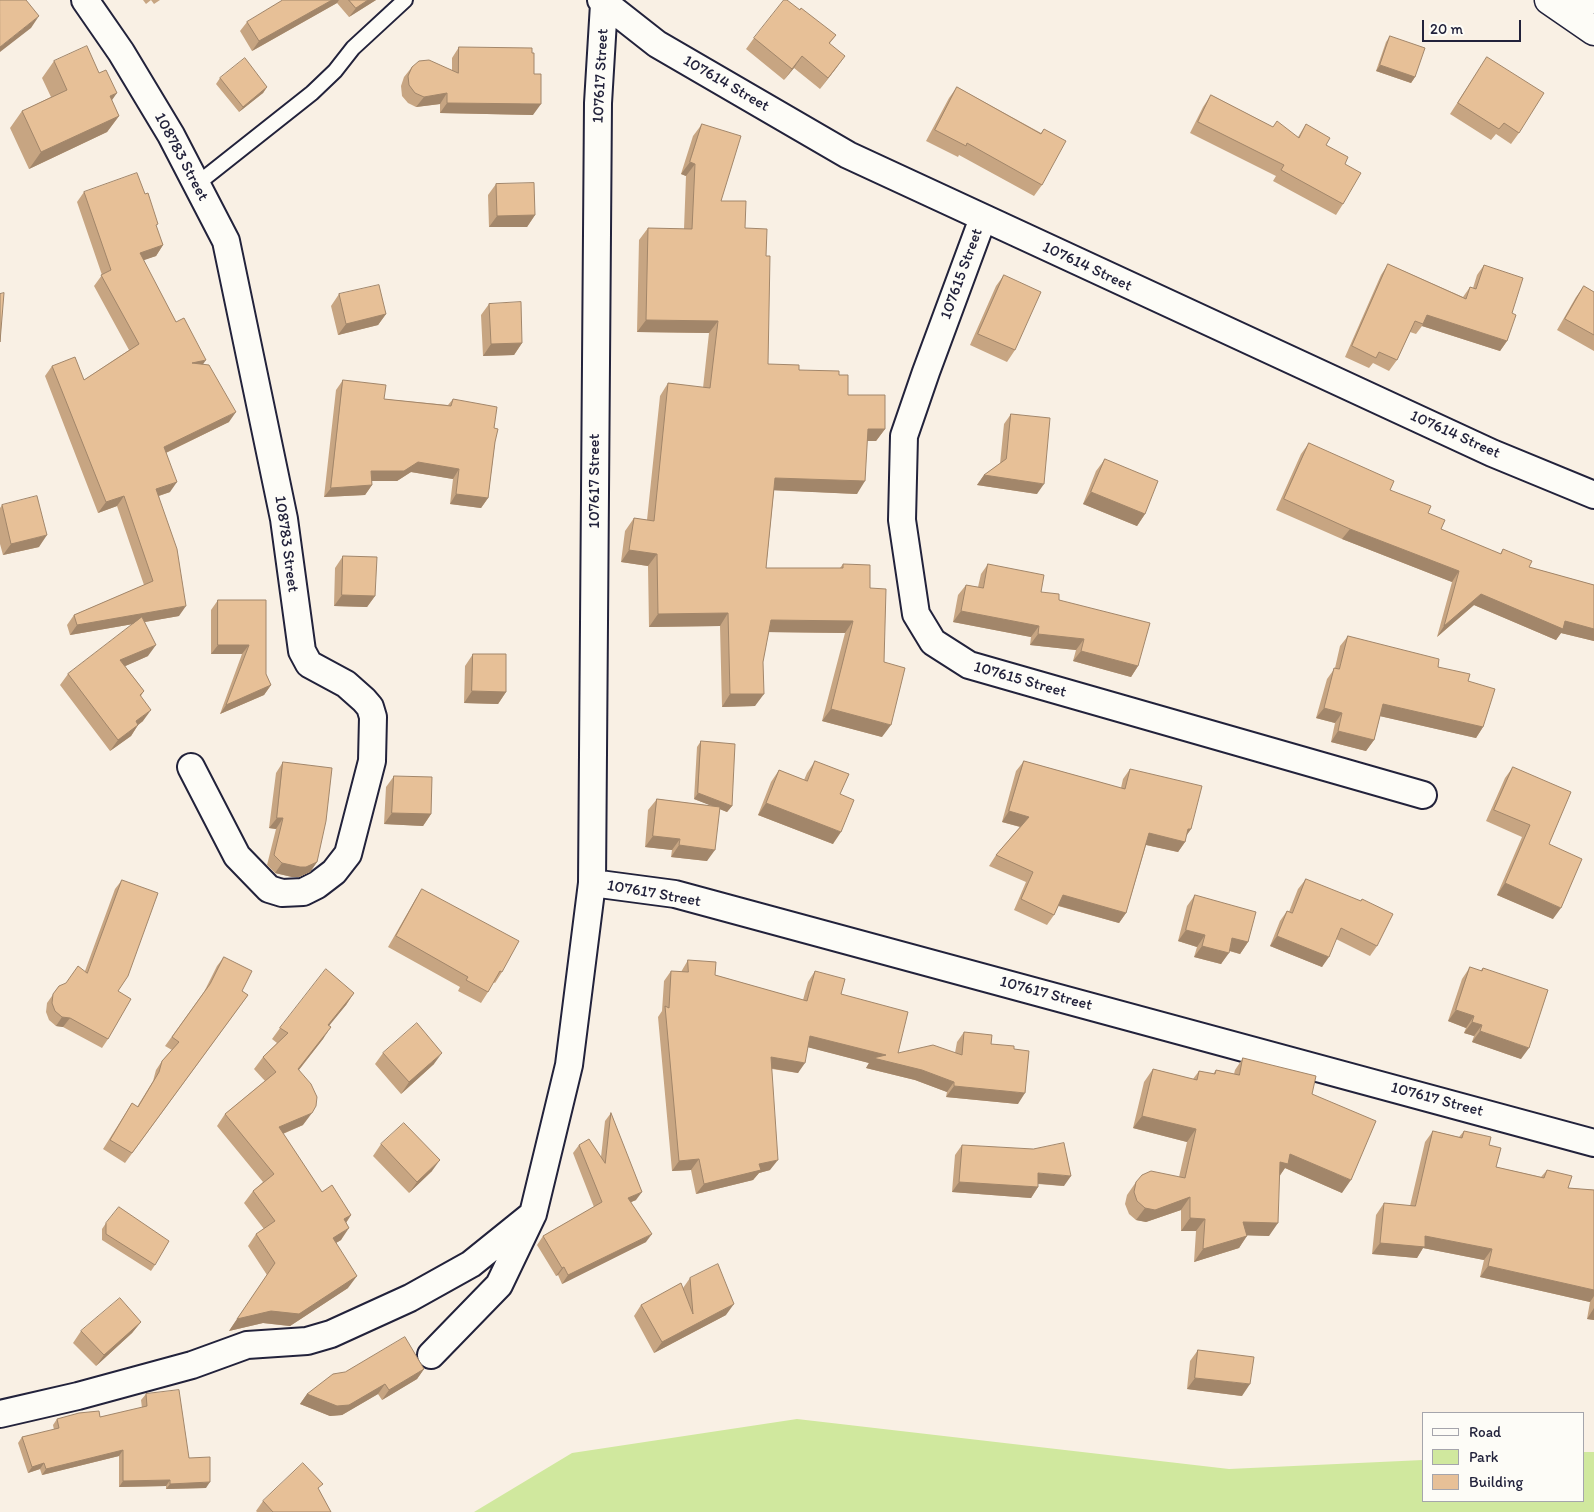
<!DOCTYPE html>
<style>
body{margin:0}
#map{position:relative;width:1594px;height:1512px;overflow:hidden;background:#f9f0e4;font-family:Itim,sans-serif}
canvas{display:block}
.legend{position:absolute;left:1422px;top:1412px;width:162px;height:90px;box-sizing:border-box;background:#fdfcf7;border:1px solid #a5a5ac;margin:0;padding:6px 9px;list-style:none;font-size:15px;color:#22223b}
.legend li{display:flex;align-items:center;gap:10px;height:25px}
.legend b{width:25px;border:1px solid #a5a5ac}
.scale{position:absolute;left:1422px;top:20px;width:99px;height:22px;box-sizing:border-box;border:2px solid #22223b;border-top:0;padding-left:6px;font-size:15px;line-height:18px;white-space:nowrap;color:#22223b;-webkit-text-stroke:4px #fdfcf7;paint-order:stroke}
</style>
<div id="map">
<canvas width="1594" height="1512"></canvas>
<ul class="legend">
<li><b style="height:6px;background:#fdfcf7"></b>Road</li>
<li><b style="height:14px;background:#d0e89e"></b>Park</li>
<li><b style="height:14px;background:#e7c097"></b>Building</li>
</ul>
<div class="scale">20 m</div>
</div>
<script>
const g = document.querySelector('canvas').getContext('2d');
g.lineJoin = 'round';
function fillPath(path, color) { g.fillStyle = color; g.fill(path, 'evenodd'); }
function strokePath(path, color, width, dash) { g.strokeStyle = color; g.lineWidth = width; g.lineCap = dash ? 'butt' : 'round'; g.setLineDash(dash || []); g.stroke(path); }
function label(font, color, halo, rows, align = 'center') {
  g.font = font + ' Itim,sans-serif'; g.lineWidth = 5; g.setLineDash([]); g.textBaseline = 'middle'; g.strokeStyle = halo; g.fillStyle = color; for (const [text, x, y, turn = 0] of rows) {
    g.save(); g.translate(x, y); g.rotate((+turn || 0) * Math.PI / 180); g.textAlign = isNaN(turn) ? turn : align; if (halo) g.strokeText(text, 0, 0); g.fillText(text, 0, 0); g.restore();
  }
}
fillPath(new Path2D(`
 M 797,1419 L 1229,1469 L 1423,1460 L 1423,1501 L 1583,1501 L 1583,1452 L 1594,1452 L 1594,1512 L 474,1512 L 572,1453 Z`), '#d0e89e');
const lane = new Path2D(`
 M 197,184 L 312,93 L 335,71 L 353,48 L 405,0`);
const street = new Path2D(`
 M 85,0 L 121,52 L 171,135 L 226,241 L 284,519 L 302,651 L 309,664 L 346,684 L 364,700 L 370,707 L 373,717 L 372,761 L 348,854 L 334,872 L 317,885 L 303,892 L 282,893 L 269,889 L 237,856 L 191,767
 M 601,0 L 657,44 L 848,155 L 1492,453 L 1594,495
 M 604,4 L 598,103 L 592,883 L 675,894 L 1594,1143
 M 1565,11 L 1593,0
 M 983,218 L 926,372 L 904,436 L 902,520 L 916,614 L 933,642 L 969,665 L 1423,795
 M 431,1355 L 499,1285 L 533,1214 L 569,1065 L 592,883
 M 0,1414 L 78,1396 L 192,1365 L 247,1345 L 307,1341 L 331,1334 L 410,1298 L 471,1264 L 533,1214`);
const secondary = new Path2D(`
 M 1549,0 L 1594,31`);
strokePath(lane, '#22223b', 18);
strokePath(street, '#22223b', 30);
strokePath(secondary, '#22223b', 31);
strokePath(lane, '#fdfcf7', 14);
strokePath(street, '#fdfcf7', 26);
strokePath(secondary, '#fdfcf7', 28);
fillPath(new Path2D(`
 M 143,0 L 160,0 L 154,4 L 151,0 L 146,4 Z
 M 283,0 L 376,0 L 349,17 L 337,3 L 252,51 L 240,31 L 247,22 Z
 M 800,10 L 836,35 L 830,43 L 837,67 L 820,89 L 794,68 L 784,80 L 746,49 L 754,38 Z
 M 1390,36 L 1415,77 L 1411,83 L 1376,71 L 1386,42 Z
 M 459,47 L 533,115 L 440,113 L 440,104 L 416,107 L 408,103 L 402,96 L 401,86 L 404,77 L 412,67 L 452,70 L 452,58 Z
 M 1487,57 L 1519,133 L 1511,144 L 1496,134 L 1491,140 L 1450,114 Z
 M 54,61 L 99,73 L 119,116 L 107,132 L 29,169 L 10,128 L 22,111 L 51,97 L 42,78 Z
 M 220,78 L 267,87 L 263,93 L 239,112 L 216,84 Z
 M 957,87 L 1041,133 L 1044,129 L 1042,185 L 1034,196 L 959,155 L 958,157 L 926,141 L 949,98 Z
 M 1211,95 L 1273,127 L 1298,137 L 1306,124 L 1345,164 L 1343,204 L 1336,215 L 1273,181 L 1276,176 L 1190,133 L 1203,107 Z
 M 702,124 L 721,201 L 745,228 L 766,256 L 768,364 L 799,370 L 839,375 L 848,395 L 885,429 L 876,441 L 867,441 L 857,494 L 774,490 L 766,568 L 840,568 L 843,564 L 870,588 L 882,737 L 822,721 L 845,633 L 768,632 L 755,706 L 722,707 L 720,626 L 649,627 L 648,566 L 621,562 L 625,531 L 634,518 L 647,520 L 660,396 L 668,383 L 703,388 L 709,333 L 637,332 L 639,240 L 648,228 L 684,229 L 686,176 L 681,174 L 693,136 Z
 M 496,184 L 535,215 L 527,227 L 489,227 L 488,195 Z
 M 84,192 L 156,227 L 163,245 L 156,256 L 143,260 L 176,322 L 203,364 L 229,422 L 166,453 L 170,492 L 159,496 L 179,616 L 145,622 L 148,656 L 125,666 L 144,691 L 141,696 L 143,721 L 138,725 L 131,736 L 110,751 L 60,685 L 68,674 L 133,624 L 70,635 L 67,625 L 74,615 L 144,585 L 117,506 L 98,513 L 45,376 L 52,366 L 84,380 L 129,350 L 94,286 L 102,275 L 77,202 Z
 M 1388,264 L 1463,297 L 1470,287 L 1473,288 L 1477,275 L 1484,265 L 1512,313 L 1507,341 L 1500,351 L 1422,326 L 1416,334 L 1410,332 L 1397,360 L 1389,371 L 1373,363 L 1369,368 L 1345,357 L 1381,275 Z
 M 1004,275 L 1015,350 L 1007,362 L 970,345 L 996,286 Z
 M 1584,286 L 1594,292 L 1594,351 L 1557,330 L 1576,297 Z
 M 339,294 L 386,314 L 378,325 L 338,335 L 331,306 Z
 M 489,304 L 522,343 L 514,355 L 483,356 L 481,315 Z
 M 343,380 L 384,399 L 448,405 L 453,399 L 494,428 L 495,442 L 488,498 L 481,508 L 450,504 L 453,479 L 411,472 L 397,481 L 372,481 L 372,485 L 365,495 L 324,497 L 336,390 Z
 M 1011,414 L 1037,494 L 977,485 L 984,475 L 1000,464 L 1004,424 Z
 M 1309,443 L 1428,513 L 1441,529 L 1500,554 L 1503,549 L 1529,567 L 1594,585 L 1594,641 L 1561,633 L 1556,640 L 1474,605 L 1437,637 L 1452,582 L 1342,539 L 1276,510 L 1301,454 Z
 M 1105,459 L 1145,514 L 1137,526 L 1083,504 L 1096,471 Z
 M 2,505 L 39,547 L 3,555 L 0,544 L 0,508 Z
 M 343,556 L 375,596 L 367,607 L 334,606 L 335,568 Z
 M 988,564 L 1041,592 L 1059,600 L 1138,666 L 1131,677 L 1073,661 L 1076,650 L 1030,645 L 1031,637 L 953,622 L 958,595 L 966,585 L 978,587 L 981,574 Z
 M 218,600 L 266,600 L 266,674 L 271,685 L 264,695 L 220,714 L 242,654 L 211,654 L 211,610 Z
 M 1348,636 L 1438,667 L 1468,681 L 1483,727 L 1476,738 L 1380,716 L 1374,740 L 1366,751 L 1331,742 L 1335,723 L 1316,718 L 1327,679 L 1335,668 L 1340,646 Z
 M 473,654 L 506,692 L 498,704 L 464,703 L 465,666 Z
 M 701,741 L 732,806 L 727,812 L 720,809 L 707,861 L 671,857 L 672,850 L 645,847 L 648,810 L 657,799 L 713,806 L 694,799 L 697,747 Z
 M 815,761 L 840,794 L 833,844 L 758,815 L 771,782 L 779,770 L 804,780 L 807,773 Z
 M 1024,761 L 1121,788 L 1123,779 L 1130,769 L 1191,829 L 1186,836 L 1185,842 L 1178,852 L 1146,845 L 1126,913 L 1119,923 L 1058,906 L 1054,915 L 1047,925 L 1014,910 L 1026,882 L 989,866 L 996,855 L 1020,827 L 1002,822 L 1016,771 Z
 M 283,762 L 317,862 L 310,872 L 299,877 L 292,877 L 275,873 L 267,865 L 276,829 L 269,828 L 276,773 Z
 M 1513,767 L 1549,844 L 1553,919 L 1497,895 L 1522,837 L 1486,821 L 1505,778 Z
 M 394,776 L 431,814 L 423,826 L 384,824 L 386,787 Z
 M 1306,879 L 1377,946 L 1370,956 L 1336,939 L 1322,967 L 1270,946 L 1280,921 L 1287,911 L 1289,912 L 1298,889 Z
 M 122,880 L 118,991 L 108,1039 L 102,1048 L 63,1027 L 56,1026 L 49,1020 L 46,1012 L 47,1003 L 59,986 L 66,984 L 85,971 L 115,889 Z
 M 422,889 L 502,972 L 495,983 L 493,982 L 488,992 L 481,1003 L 458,991 L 460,987 L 388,947 L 415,900 Z
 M 1195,895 L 1248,942 L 1240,954 L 1229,951 L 1221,964 L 1194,957 L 1197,947 L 1178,941 L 1187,906 Z
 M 224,957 L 242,991 L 248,995 L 125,1163 L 103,1149 L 132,1103 L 137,1107 L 153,1081 L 156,1070 L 162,1061 L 172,1050 L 165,1046 L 204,992 L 217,966 Z
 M 688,960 L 715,975 L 803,1000 L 808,982 L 815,971 L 841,994 L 898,1053 L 955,1053 L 957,1042 L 964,1032 L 991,1044 L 1018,1104 L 946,1097 L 947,1092 L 915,1080 L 866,1068 L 869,1063 L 808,1047 L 798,1073 L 772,1069 L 770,1170 L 759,1173 L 753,1180 L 696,1194 L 691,1170 L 672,1171 L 658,1017 L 662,1011 L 664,981 L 671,971 L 681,972 Z
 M 1470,967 L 1480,971 L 1483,968 L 1521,1059 L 1472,1042 L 1474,1036 L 1464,1033 L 1466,1028 L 1448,1021 L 1462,979 Z
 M 354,993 L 346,1005 L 329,1025 L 323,1039 L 299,1070 L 303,1125 L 283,1134 L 322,1192 L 351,1215 L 346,1223 L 341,1240 L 336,1243 L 348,1288 L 290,1326 L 263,1323 L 229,1331 L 267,1275 L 248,1246 L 256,1234 L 264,1229 L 244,1203 L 253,1191 L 263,1182 L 217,1126 L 225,1114 L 265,1081 L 254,1069 L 263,1057 L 277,1043 L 272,1039 L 280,1028 Z
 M 383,1053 L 434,1064 L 401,1094 L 375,1064 Z
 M 1243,1058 L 1312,1094 L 1342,1193 L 1285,1168 L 1279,1176 L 1269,1236 L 1247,1235 L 1239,1248 L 1194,1262 L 1196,1231 L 1181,1231 L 1181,1210 L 1146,1222 L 1136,1220 L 1129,1214 L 1125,1204 L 1127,1195 L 1136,1182 L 1179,1177 L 1187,1142 L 1133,1128 L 1144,1082 L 1153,1069 L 1193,1079 L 1199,1071 L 1213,1074 L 1216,1070 L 1234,1074 L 1235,1070 Z
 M 611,1113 L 636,1200 L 631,1202 L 646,1242 L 562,1284 L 558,1275 L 556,1276 L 537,1245 L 543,1236 L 594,1207 L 573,1153 L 579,1145 L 601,1157 L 605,1121 Z
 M 1433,1131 L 1459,1137 L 1464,1131 L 1489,1145 L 1496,1167 L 1541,1177 L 1547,1170 L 1568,1188 L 1594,1190 L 1594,1320 L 1587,1319 L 1590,1302 L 1480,1277 L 1484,1260 L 1423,1248 L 1417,1258 L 1372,1254 L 1376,1215 L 1384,1203 L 1410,1206 L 1425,1142 Z
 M 381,1144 L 432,1171 L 409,1193 L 373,1156 Z
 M 962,1145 L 1064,1186 L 1038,1184 L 1038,1187 L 1031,1198 L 952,1192 L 955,1155 Z
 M 106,1223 L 155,1265 L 151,1271 L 102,1240 L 102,1229 Z
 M 690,1278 L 726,1315 L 654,1353 L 634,1316 L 641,1305 L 683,1288 Z
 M 141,1322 L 132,1333 L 96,1366 L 73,1343 L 81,1331 Z
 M 1198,1350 L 1242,1396 L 1187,1389 L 1190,1361 Z
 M 424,1369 L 417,1379 L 382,1400 L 378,1394 L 342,1415 L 330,1416 L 300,1404 L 307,1394 L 345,1372 Z
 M 146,1394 L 189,1458 L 206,1488 L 166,1489 L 166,1486 L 119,1487 L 119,1456 L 42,1475 L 40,1469 L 28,1473 L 18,1443 L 22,1437 L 54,1430 L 53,1425 L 57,1419 L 100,1417 L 142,1408 L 141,1400 Z
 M 319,1490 L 331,1512 L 257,1512 L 256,1511 L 263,1501 Z`), '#c7a582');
fillPath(new Path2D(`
 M 332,0 L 339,0 L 337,3 L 252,51 L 259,41 Z
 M 368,0 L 376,0 L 349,17 L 356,8 Z
 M 39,16 L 31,28 L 0,52 L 0,47 Z
 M 802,56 L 794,68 L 784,80 L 792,69 Z
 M 845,56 L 837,67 L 820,89 L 828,78 Z
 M 1380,65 L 1415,77 L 1411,83 L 1376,71 Z
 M 267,87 L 263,93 L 239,112 L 243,107 Z
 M 117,93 L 105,110 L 110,96 Z
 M 447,93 L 440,104 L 416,107 L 424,97 Z
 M 447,103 L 541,104 L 533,115 L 440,113 Z
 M 119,116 L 107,132 L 29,169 L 41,152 Z
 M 690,162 L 695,164 L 686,176 L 681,174 Z
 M 535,215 L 527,227 L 489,227 L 497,216 Z
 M 163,245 L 156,256 L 133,264 L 140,253 Z
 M 386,314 L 378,325 L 338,335 L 346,324 Z
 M 1427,315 L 1507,341 L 1500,351 L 1422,326 Z
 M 646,320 L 718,321 L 709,333 L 637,332 Z
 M 522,343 L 514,355 L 483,356 L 491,344 Z
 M 206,360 L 199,370 L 192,363 Z
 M 236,412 L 229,422 L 157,457 L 164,447 Z
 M 868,429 L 885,429 L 876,441 L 859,441 Z
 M 418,462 L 459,469 L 453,479 L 411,472 L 397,481 L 364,481 L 371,471 Z
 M 984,475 L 1044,484 L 1037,494 L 977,485 Z
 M 775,478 L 865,481 L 857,494 L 767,490 Z
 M 177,482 L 170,492 L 149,499 L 156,489 Z
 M 372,485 L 365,495 L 324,497 L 331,488 Z
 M 1091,492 L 1145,514 L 1137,526 L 1083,504 Z
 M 456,494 L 488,498 L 481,508 L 450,504 Z
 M 124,496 L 117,506 L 98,513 L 106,502 Z
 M 1350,529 L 1459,571 L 1452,582 L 1342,539 Z
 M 47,535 L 39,547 L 3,555 L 11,544 Z
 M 629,550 L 657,554 L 648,566 L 621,562 Z
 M 1481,594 L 1594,629 L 1594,641 L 1561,633 L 1556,640 L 1474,605 L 1437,637 L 1444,626 Z
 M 342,595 L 375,596 L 367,607 L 334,606 Z
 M 186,606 L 179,616 L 70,635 L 77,625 Z
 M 961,611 L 1039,626 L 1031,637 L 953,622 Z
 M 728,613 L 720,626 L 649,627 L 658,614 Z
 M 771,620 L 853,621 L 845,633 L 762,632 Z
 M 1038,634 L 1084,639 L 1076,650 L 1030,645 Z
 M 156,645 L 148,656 L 112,672 L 120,660 Z
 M 218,645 L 249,645 L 242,654 L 211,654 Z
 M 1081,651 L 1138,666 L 1131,677 L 1073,661 Z
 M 271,685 L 264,695 L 220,714 L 226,705 Z
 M 472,691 L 506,692 L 498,704 L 464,703 Z
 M 730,694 L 764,694 L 755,706 L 722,707 Z
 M 1383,704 L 1483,727 L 1476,738 L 1375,715 Z
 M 1324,708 L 1342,713 L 1335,723 L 1316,718 Z
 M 831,709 L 891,725 L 882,737 L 822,721 Z
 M 151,710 L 143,721 L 128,733 L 136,721 Z
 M 138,725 L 131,736 L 110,751 L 118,740 Z
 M 1338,731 L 1374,740 L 1366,751 L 1331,742 Z
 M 698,793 L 732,806 L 727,812 L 694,799 Z
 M 766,803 L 841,832 L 833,844 L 758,815 Z
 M 1009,811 L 1029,817 L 1021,827 L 1002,822 Z
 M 392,813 L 431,814 L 423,826 L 384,824 Z
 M 277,818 L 283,818 L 276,829 L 269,828 Z
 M 1188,829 L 1191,829 L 1184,839 Z
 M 1149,833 L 1185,842 L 1178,852 L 1142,844 Z
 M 653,836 L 680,839 L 672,850 L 645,847 Z
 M 679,845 L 715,850 L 707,861 L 671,857 Z
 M 317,862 L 310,872 L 299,877 L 292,877 L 275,873 L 282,863 Z
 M 1505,883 L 1561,908 L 1553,919 L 1497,895 Z
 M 1063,895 L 1126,913 L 1119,923 L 1056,905 Z
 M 1186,930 L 1205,935 L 1197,947 L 1178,941 Z
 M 1277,936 L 1329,957 L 1322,967 L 1270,946 Z
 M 1232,938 L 1248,942 L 1240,954 L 1224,949 Z
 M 1202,946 L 1229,953 L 1221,964 L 1194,957 Z
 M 354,993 L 346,1005 L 320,1037 L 328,1025 Z
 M 1456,1010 L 1474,1016 L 1466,1028 L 1448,1021 Z
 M 62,1017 L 70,1018 L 63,1027 L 56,1026 Z
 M 1472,1022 L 1482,1025 L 1474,1036 L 1464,1033 Z
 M 331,1027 L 323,1039 L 290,1081 L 298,1069 Z
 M 1480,1031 L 1529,1048 L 1521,1059 L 1472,1042 Z
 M 810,1036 L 886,1055 L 922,1070 L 954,1082 L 947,1092 L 915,1080 L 866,1068 L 869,1063 L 803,1046 Z
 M 442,1053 L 434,1064 L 401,1094 L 409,1082 Z
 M 771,1057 L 805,1063 L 798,1073 L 764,1067 Z
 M 954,1086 L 1025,1093 L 1018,1104 L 946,1097 Z
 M 312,1113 L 303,1125 L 270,1139 L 279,1127 Z
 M 1142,1116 L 1196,1129 L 1187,1142 L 1133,1128 Z
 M 1290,1154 L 1351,1180 L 1342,1193 L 1285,1168 L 1279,1177 L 1280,1162 Z
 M 699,1159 L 691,1170 L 672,1171 L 679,1161 Z
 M 440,1160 L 432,1171 L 409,1193 L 417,1182 Z
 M 778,1160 L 770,1170 L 759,1173 L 753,1180 L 696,1194 L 704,1184 L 759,1164 Z
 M 1038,1173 L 1071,1176 L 1064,1186 L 1031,1183 Z
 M 959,1182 L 1038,1187 L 1031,1198 L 952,1192 Z
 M 642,1192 L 636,1200 L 622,1206 L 628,1198 Z
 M 1190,1197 L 1181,1210 L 1146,1222 L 1136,1220 L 1145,1208 Z
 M 351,1215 L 343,1227 L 344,1219 Z
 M 1190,1218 L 1205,1219 L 1196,1231 L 1181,1231 Z
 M 1243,1222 L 1278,1223 L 1269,1236 L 1234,1235 Z
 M 349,1228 L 341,1240 L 324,1250 L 333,1238 Z
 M 652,1234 L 646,1242 L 562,1284 L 568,1275 Z
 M 1247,1236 L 1239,1248 L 1194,1262 L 1203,1249 Z
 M 1425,1236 L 1492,1249 L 1484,1260 L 1423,1248 L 1417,1258 L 1372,1254 L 1380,1243 Z
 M 1488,1266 L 1594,1290 L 1594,1296 L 1590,1302 L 1480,1277 Z
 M 564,1267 L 558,1275 L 556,1276 L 562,1268 Z
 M 357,1276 L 348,1288 L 290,1326 L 263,1323 L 229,1331 L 237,1319 Z
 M 734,1304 L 726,1315 L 654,1353 L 662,1342 Z
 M 1594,1308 L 1594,1320 L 1587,1319 Z
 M 141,1322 L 132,1333 L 96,1366 L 104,1355 Z
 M 424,1369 L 417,1379 L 382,1400 L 389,1390 Z
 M 1195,1378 L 1250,1384 L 1242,1396 L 1187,1389 Z
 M 385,1384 L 378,1394 L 342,1415 L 330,1416 L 300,1404 L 307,1394 Z
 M 123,1450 L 119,1456 L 42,1475 L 46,1469 Z
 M 44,1463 L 40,1469 L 28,1473 L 32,1467 Z
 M 170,1480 L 166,1486 L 119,1487 L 123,1481 Z
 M 210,1482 L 206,1488 L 166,1489 L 170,1484 Z`), '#a2866a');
const building = new Path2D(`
 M 0,0 L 26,0 L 39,16 L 0,47 Z
 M 283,0 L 332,0 L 259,41 L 247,22 Z
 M 349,0 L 368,0 L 356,8 Z
 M 784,0 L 787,0 L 800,10 L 801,8 L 836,35 L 829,43 L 845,56 L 828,78 L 802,56 L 792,69 L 754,38 Z
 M 1390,36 L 1425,48 L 1415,77 L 1380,65 Z
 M 87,46 L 99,73 L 106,70 L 117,93 L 110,96 L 119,116 L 41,152 L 22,111 L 67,90 L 54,61 Z
 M 459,47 L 532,48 L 532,53 L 534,53 L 534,74 L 541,74 L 541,104 L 447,103 L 447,93 L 424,97 L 415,93 L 409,85 L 408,76 L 412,67 L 419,61 L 429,60 L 458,73 Z
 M 1487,57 L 1544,93 L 1519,133 L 1504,123 L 1499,129 L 1458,103 Z
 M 245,58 L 267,87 L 243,107 L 220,78 Z
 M 957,87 L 1041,134 L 1044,129 L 1066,141 L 1042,185 L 967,143 L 966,146 L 935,130 Z
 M 1211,95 L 1273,127 L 1277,121 L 1299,138 L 1306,124 L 1330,138 L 1326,145 L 1348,157 L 1345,164 L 1361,173 L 1343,204 L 1281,170 L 1284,165 L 1198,122 Z
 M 702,124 L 741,136 L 721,201 L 746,201 L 745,228 L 767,229 L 766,256 L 770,256 L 768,364 L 799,365 L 799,370 L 839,371 L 839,375 L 848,375 L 848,395 L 885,395 L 885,429 L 868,429 L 865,481 L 775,478 L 766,568 L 843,568 L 843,564 L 870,565 L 870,588 L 886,589 L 884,662 L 905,668 L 891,725 L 831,709 L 853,621 L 771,620 L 763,662 L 764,694 L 730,694 L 728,613 L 658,614 L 657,554 L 629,550 L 634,518 L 654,521 L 668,383 L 710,388 L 718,321 L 646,320 L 648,228 L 692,229 L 695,164 L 690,162 Z
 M 137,173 L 145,194 L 148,193 L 158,224 L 156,225 L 163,245 L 140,253 L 176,322 L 184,318 L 206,360 L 192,363 L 209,365 L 236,412 L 164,447 L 177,482 L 156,489 L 177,549 L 186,606 L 77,625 L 74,615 L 153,581 L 124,496 L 106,502 L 52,366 L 75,357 L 84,380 L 139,344 L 101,275 L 111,270 L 84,192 Z
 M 534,183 L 535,215 L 497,216 L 496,184 Z
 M 1388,264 L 1466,299 L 1470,287 L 1476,289 L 1484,265 L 1523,278 L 1512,313 L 1516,315 L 1507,341 L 1427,315 L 1423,324 L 1415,321 L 1397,360 L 1379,352 L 1376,358 L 1352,346 Z
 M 1004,275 L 1041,292 L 1015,350 L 978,334 Z
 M 379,285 L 386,314 L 346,324 L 339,294 Z
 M 1584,286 L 1594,292 L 1594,335 L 1565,319 Z
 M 4,293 L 0,342 L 0,294 Z
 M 521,302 L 522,343 L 491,344 L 489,304 Z
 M 343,380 L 386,385 L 384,399 L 451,406 L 453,399 L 497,407 L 494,428 L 498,429 L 495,442 L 488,498 L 456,494 L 459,469 L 418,462 L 404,471 L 371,471 L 372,485 L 331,488 Z
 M 1011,414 L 1050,418 L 1044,484 L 984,475 L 1006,459 Z
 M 1309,443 L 1394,481 L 1390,490 L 1431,506 L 1428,513 L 1445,520 L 1441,529 L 1501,554 L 1503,549 L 1532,561 L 1529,567 L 1594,585 L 1594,629 L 1565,621 L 1563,629 L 1481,594 L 1444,626 L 1459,571 L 1350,529 L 1284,499 Z
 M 1105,459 L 1158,481 L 1145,514 L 1091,492 Z
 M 37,496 L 47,535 L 11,544 L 2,505 Z
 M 343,556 L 377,557 L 375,596 L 342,595 Z
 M 988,564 L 1044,575 L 1041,592 L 1059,594 L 1059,600 L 1150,623 L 1138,666 L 1081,651 L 1084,639 L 1038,634 L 1039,626 L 961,611 L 966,585 L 983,588 Z
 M 218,600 L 266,600 L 266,674 L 271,685 L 226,705 L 249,645 L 218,645 Z
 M 142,617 L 156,645 L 120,660 L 144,691 L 140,695 L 151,710 L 136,721 L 138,725 L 118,740 L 68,674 Z
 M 1348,636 L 1439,659 L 1438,667 L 1470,674 L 1468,681 L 1495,689 L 1483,727 L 1383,704 L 1374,740 L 1338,731 L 1342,713 L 1324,708 L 1334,668 L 1339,669 Z
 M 473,654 L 506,654 L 506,692 L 472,691 Z
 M 701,741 L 735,744 L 732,806 L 698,793 Z
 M 815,761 L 849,774 L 840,794 L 854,800 L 841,832 L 766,803 L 779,770 L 807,781 Z
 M 1024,761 L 1125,789 L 1130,769 L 1202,786 L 1191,829 L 1188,829 L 1185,842 L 1149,833 L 1126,913 L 1063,895 L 1054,915 L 1021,899 L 1033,872 L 996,855 L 1029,817 L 1009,811 Z
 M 283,762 L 332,768 L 326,821 L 317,862 L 306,867 L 300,867 L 282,863 L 274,855 L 283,818 L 277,818 Z
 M 1513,767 L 1571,792 L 1549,844 L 1582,859 L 1561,908 L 1505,883 L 1530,825 L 1494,810 Z
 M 394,776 L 432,777 L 431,814 L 392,813 Z
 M 657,799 L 720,807 L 715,850 L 679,845 L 680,839 L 653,836 Z
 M 1306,879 L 1361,901 L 1362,899 L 1393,914 L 1377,946 L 1341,928 L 1329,957 L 1277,936 L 1287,911 L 1292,913 Z
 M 122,880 L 158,893 L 128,976 L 118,991 L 131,999 L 108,1039 L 70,1018 L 62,1017 L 55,1011 L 52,1003 L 53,994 L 59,986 L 66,983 L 78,966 L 87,973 Z
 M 422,889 L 519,941 L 502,972 L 500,971 L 488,992 L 466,980 L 468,977 L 396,936 Z
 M 1195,895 L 1256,912 L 1248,942 L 1232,938 L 1229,953 L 1202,946 L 1205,935 L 1186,930 Z
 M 224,957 L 252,971 L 242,991 L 248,995 L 132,1153 L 110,1140 L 132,1103 L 138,1107 L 159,1072 L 162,1061 L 179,1042 L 172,1037 L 210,984 Z
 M 688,960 L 716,962 L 715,975 L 807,1001 L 815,971 L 845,979 L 841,994 L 908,1012 L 898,1053 L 933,1045 L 962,1055 L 964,1032 L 992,1035 L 991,1044 L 1014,1046 L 1014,1049 L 1029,1051 L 1025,1093 L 954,1086 L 954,1082 L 922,1070 L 873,1058 L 886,1055 L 810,1036 L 805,1063 L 771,1057 L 778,1160 L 759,1164 L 761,1170 L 704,1184 L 699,1159 L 679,1161 L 665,1006 L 669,1008 L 671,971 L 688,972 Z
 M 1470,967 L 1482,971 L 1483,968 L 1548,990 L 1529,1048 L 1480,1031 L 1482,1025 L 1472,1022 L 1474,1016 L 1456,1010 Z
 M 326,969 L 354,993 L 328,1025 L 331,1027 L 298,1069 L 311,1084 L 317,1097 L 316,1106 L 312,1113 L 279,1127 L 322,1192 L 332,1185 L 351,1215 L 344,1219 L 349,1228 L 333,1238 L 357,1276 L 299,1314 L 271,1311 L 237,1319 L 275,1263 L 256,1234 L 275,1221 L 253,1191 L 274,1174 L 225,1114 L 276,1072 L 263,1057 L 288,1033 L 280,1028 Z
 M 417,1023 L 442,1053 L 409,1082 L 383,1053 Z
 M 1243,1058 L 1316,1076 L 1312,1094 L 1376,1121 L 1351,1180 L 1290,1154 L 1288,1164 L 1280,1162 L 1278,1223 L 1243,1222 L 1247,1236 L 1203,1249 L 1205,1219 L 1190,1218 L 1190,1197 L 1155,1210 L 1145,1208 L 1137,1201 L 1134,1192 L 1136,1182 L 1142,1175 L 1151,1171 L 1185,1178 L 1196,1129 L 1142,1116 L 1153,1069 L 1197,1080 L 1199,1071 L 1215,1074 L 1216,1070 L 1239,1075 Z
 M 611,1113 L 642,1192 L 628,1198 L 652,1234 L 568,1275 L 564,1267 L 562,1268 L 543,1236 L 602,1202 L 579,1145 L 589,1139 L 605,1163 Z
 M 404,1123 L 440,1160 L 417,1182 L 381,1144 Z
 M 1433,1131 L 1462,1138 L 1464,1131 L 1491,1137 L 1489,1145 L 1501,1148 L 1496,1167 L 1544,1178 L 1547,1170 L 1572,1176 L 1568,1188 L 1594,1190 L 1594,1290 L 1488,1266 L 1492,1249 L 1425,1236 L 1425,1247 L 1380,1243 L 1384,1203 L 1415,1206 Z
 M 1064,1143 L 1071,1176 L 1038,1173 L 1038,1187 L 959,1182 L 962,1145 L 1033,1149 Z
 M 119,1207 L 169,1241 L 155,1265 L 106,1234 L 106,1223 Z
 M 718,1264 L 734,1304 L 662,1342 L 641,1305 L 681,1283 L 693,1314 L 690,1278 Z
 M 120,1298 L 141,1322 L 104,1355 L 81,1331 Z
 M 405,1337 L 424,1369 L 389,1390 L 385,1384 L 349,1405 L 337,1406 L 307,1394 L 333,1374 L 345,1372 Z
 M 1198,1350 L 1254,1357 L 1250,1384 L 1195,1378 Z
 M 179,1390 L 189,1458 L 210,1457 L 210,1482 L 170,1484 L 170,1480 L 123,1481 L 123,1450 L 46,1469 L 44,1463 L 32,1467 L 22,1437 L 59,1428 L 57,1419 L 79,1413 L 99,1411 L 100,1417 L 147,1406 L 146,1394 Z
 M 303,1463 L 323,1484 L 318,1488 L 331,1512 L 273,1512 L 263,1501 Z`);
fillPath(building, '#e7c097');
strokePath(building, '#a2866a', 1);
label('16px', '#22223b', '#fdfcf7', [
 ["107617 Street",601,76,-87],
 ["107614 Street",726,84,30],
 ["108783 Street",181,157,62],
 ["107614 Street",1087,267,25],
 ["107615 Street",962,274,-70],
 ["107614 Street",1455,435,24],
 ["107617 Street",595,481,-90],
 ["108783 Street",286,544,82],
 ["107615 Street",1020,680,16],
 ["107617 Street",654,894,10],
 ["107617 Street",1046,994,15],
 ["107617 Street",1437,1100,15]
]);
</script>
